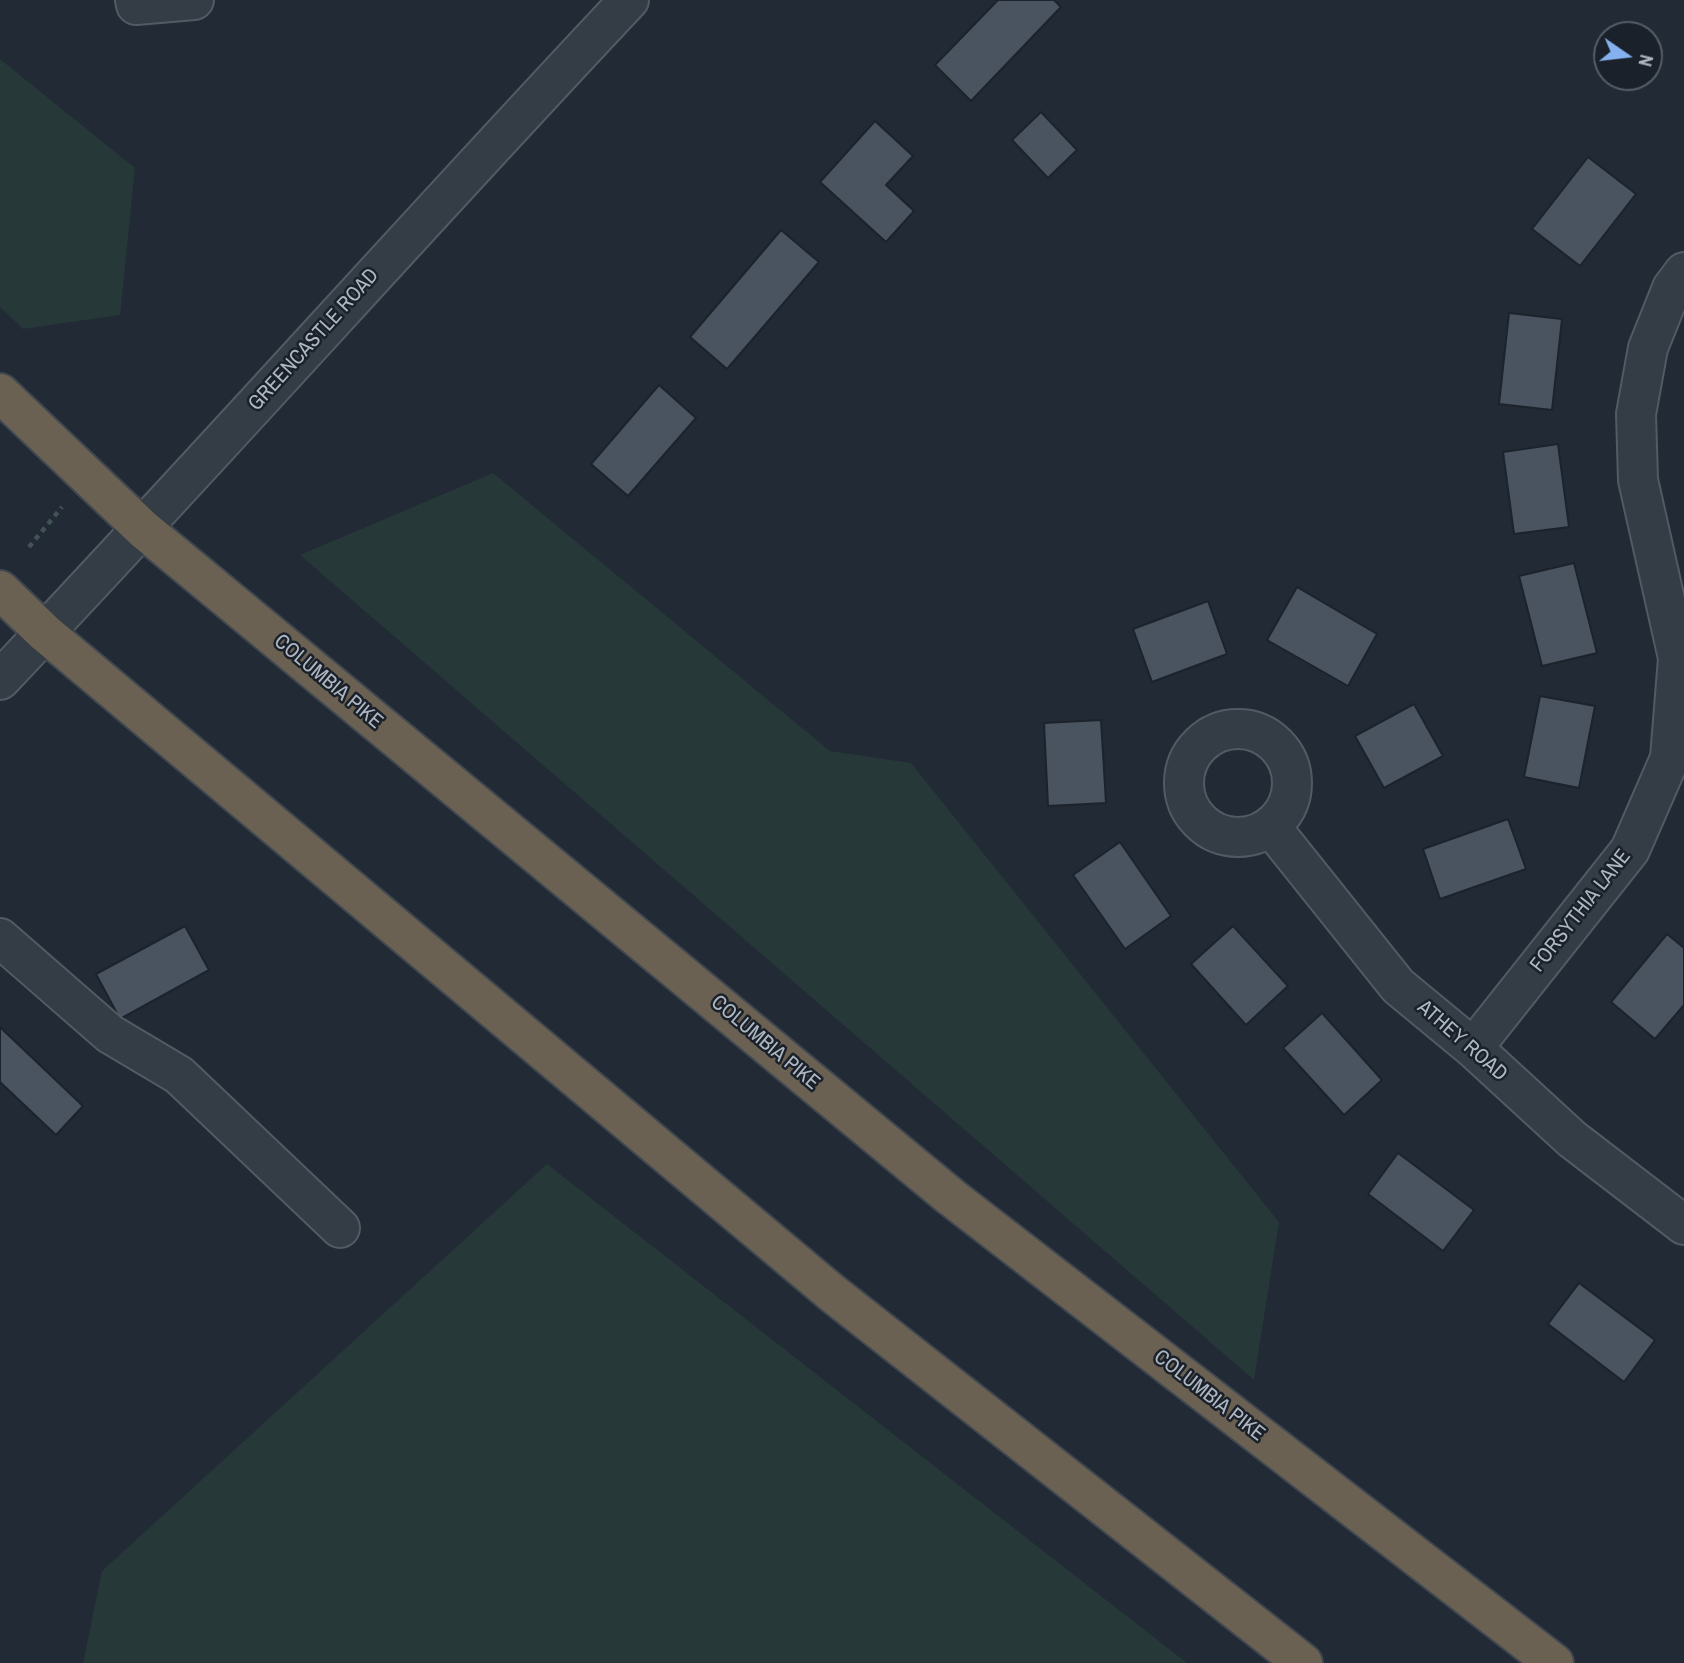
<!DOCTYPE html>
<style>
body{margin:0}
#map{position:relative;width:1684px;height:1663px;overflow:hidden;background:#212a35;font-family:"Archivo Narrow",sans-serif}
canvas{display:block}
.north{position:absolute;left:1593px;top:21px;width:70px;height:70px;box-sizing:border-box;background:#1a212a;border:2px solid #555d67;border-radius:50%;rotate:104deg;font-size:19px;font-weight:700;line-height:28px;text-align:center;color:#aeb7c2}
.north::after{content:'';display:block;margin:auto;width:24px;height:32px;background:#86b1ef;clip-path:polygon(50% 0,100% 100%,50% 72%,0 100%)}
</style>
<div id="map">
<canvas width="1684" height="1663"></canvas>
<div class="north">N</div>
</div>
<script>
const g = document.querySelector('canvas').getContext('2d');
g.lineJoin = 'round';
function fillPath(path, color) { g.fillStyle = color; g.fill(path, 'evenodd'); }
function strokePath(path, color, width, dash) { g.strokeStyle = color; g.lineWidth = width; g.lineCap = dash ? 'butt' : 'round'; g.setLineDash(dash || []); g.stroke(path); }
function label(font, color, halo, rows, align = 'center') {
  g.font = font + ' "Archivo Narrow",sans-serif'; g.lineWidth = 5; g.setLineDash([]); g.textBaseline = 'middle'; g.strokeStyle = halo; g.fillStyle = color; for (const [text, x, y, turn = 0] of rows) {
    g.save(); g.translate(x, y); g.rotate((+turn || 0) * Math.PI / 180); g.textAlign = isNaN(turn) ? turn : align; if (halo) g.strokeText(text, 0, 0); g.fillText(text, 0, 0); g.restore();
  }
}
fillPath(new Path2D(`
 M 0,59 L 135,168 L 120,315 L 23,329 L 0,307 Z
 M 493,473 L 830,751 L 911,763 L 1279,1222 L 1254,1380 L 300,555 Z
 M 547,1164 L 1187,1663 L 83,1663 L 102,1571 Z`), '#263838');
const building = new Path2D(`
 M 998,0 L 1054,0 L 1061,7 L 971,101 L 935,65 Z
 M 1041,112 L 1077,150 L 1048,178 L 1012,140 Z
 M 875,121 L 913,156 L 886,185 L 914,211 L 886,242 L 820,182 Z
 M 1588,157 L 1636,194 L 1580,266 L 1532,229 Z
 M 781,230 L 819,262 L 727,369 L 690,337 Z
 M 1509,313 L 1562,319 L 1552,410 L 1499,404 Z
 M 659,385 L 696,418 L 628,496 L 591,464 Z
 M 1558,444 L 1569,527 L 1514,534 L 1503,452 Z
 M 1574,563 L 1597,653 L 1542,666 L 1519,576 Z
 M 1297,587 L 1377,634 L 1348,686 L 1267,640 Z
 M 1208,601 L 1227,654 L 1152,682 L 1133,629 Z
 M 1540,696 L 1595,706 L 1579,788 L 1524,777 Z
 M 1414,704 L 1443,756 L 1384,788 L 1355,736 Z
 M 1101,720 L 1106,803 L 1048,806 L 1044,723 Z
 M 1508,819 L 1526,869 L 1440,899 L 1423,849 Z
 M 1120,842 L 1171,916 L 1125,949 L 1073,875 Z
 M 185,926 L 209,970 L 120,1019 L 96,974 Z
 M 1233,926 L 1288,986 L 1246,1025 L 1191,964 Z
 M 1667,934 L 1684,948 L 1684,1005 L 1655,1039 L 1611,1002 Z
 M 1322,1013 L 1382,1080 L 1344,1115 L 1283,1048 Z
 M 0,1027 L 83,1106 L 56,1135 L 0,1082 Z
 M 1398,1153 L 1474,1210 L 1443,1251 L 1368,1194 Z
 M 1579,1283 L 1655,1340 L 1624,1382 L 1548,1324 Z`);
fillPath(building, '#495460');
strokePath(building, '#1c232c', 2);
const minor = new Path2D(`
 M 135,0 L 136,5 L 194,0
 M 0,680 C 212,456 417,225 629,0
 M1184 783a54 54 0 1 1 108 0a54 54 0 1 1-108 0Z
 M 1271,827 L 1398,986 L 1473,1048 L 1572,1139 L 1684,1225
 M 0,938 L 110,1034 L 179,1075 L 340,1228
 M 1473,1048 L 1630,850 L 1670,758 L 1678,658 L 1638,480 L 1636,414 L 1648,348 L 1672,288 L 1684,272`);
const highway = new Path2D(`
 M 0,393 L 143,529 L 951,1197 L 1554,1663
 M 0,590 L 45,633 L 832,1293 L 1303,1663`);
strokePath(minor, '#525a63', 42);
strokePath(highway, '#3f4750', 42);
strokePath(new Path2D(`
 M 29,547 L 62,507`), '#425355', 4.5, [5, 5]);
strokePath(minor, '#343c46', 38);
strokePath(highway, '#6b6152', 38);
label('21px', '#aeb7c2', '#1a212a', [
 ["GREENCASTLE ROAD",314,340,-48],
 ["COLUMBIA PIKE",328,682,40],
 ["FORSYTHIA LANE",1581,911,-52],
 ["ATHEY ROAD",1462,1041,41],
 ["COLUMBIA PIKE",765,1043,40],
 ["COLUMBIA PIKE",1209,1396,38]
]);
</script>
